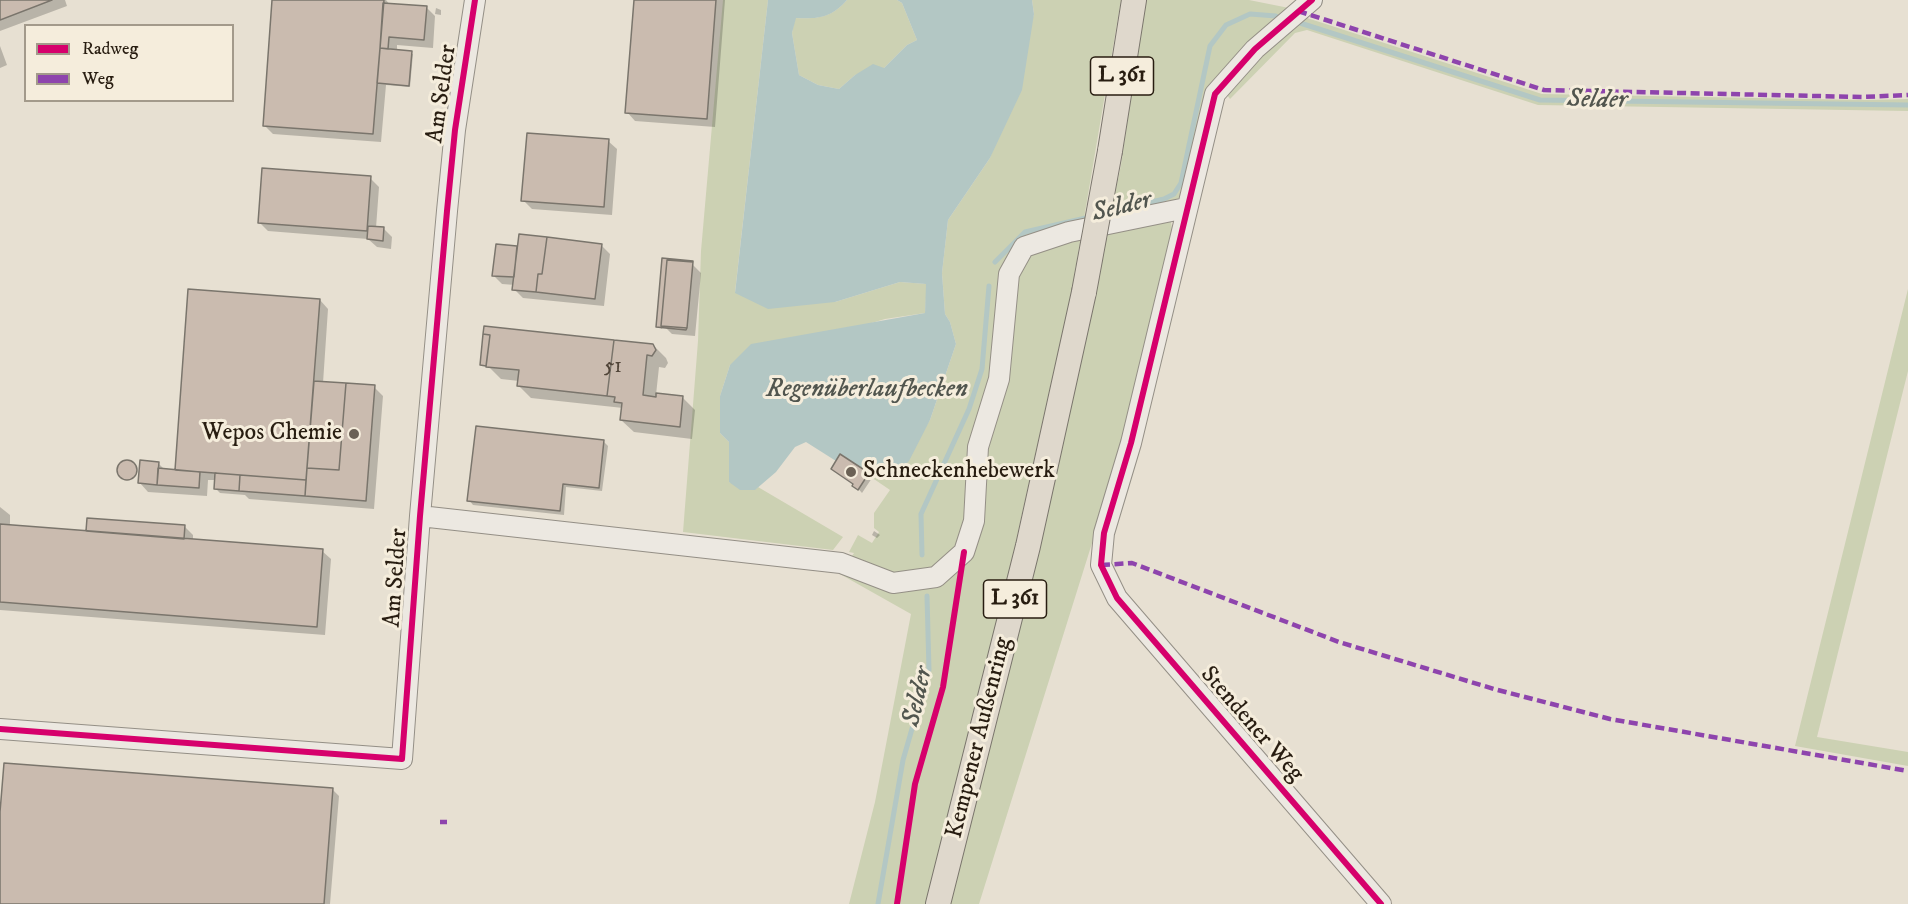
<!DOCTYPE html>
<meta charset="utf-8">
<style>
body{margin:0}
#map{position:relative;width:1908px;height:904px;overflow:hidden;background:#e7e0d2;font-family:"IM FELL DW Pica",serif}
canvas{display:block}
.legend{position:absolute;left:24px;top:24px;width:210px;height:78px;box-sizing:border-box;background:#f5eddc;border:2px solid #a39a8b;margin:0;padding:8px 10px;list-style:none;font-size:18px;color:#281d11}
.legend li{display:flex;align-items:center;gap:12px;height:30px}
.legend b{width:30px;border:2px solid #a39a8b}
</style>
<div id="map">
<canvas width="1908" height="904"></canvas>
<ul class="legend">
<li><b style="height:8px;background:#d6006c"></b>Radweg</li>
<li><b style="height:8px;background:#8e44ad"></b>Weg</li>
</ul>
</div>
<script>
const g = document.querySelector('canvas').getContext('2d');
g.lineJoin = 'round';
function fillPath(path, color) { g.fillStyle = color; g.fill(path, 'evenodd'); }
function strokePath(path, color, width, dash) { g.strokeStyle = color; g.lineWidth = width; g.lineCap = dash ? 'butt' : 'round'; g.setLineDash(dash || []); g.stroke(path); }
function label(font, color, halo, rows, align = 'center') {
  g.font = font + ' "IM FELL DW Pica",serif'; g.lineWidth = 6; g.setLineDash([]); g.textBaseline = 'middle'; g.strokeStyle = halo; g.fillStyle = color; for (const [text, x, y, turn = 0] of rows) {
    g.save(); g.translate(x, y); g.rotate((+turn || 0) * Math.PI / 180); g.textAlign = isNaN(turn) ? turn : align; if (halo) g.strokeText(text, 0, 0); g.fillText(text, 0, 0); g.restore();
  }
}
fillPath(new Path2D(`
 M 723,0 L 768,0 L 735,292 L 835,302 L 900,282 L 927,284 L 925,313 L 885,319 L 730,365 L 720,396 L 720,433 L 729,442 L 729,482 L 754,490 L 758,487 L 843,537 L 833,550 L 683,532 L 698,341 L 701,251 Z
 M 847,0 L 897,0 L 902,3 L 917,40 L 907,45 L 884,68 L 855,75 L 839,89 L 818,85 L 799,75 L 792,33 L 795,18 C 818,19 831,18 847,0 Z
 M 1032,0 L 1121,0 L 1072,289 L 1000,613 L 927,904 L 849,904 L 875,802 L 911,614 L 840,574 L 854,553 L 849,552 L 858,535 L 872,543 L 879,532 L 874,528 L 874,513 L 890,490 L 868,475 L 869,473 L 891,479 L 930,420 L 956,344 L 950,322 L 945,314 L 942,273 L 948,220 L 990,158 L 1034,14 Z
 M 1145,0 L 1249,0 L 1294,9 L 1224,75 L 1181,197 L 1168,204 L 1110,217 L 1121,165 Z
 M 1301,16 L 1542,94 L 1866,100 L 1908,99 L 1908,111 L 1538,105 L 1307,30 L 1295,33 L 1230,99 L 1227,95 L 1236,76 Z
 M 1151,218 L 1171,222 L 1174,242 L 1124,441 L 979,904 L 947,904 L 999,713 L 1059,456 L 1108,229 Z
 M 1908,289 L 1908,371 L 1817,737 L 1908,752 L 1908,766 L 1795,746 Z`), '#ccd1b3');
fillPath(new Path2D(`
 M 768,0 L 847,0 C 831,18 819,19 796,18 L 792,33 L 799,75 L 818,85 L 839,89 L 855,75 L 873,64 L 884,68 L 907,45 L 917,40 L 902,3 L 897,0 L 1032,0 L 1034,14 L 1022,90 L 990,158 L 948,220 L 942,273 L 945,314 L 950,322 L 956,344 L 930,420 L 909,461 L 891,479 L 869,473 L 841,454 L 836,461 L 806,442 L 795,447 L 776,472 L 755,490 L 740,490 L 729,482 L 729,442 L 720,433 L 720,396 L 730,365 L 751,344 L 925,313 L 926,284 L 900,282 L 835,302 L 768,309 L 735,293 Z`), '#b3c7c4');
fillPath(new Path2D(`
 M 0,0 L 65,0 L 67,6 L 0,31 Z
 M 274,0 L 386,0 L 390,5 L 426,7 L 435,16 L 433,48 L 397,45 L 397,51 L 413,54 L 410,87 L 386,85 L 381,142 L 273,134 L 264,125 Z
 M 635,0 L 725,0 L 715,127 L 635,121 L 627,112 Z
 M 436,8 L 441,10 L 441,15 L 435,14 Z
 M 0,46 L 7,65 L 0,68 Z
 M 608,141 L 617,149 L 612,215 L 532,209 L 523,200 Z
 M 370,178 L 379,187 L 376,228 L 384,229 L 392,237 L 391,249 L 377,247 L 368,239 L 268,231 L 259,222 Z
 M 497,245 L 519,248 L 601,245 L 610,254 L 604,306 L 523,298 L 514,289 L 515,285 L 502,284 L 494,276 Z
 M 692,264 L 701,273 L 695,336 L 672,334 L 663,325 L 662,329 L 658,327 Z
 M 320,300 L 328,309 L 323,383 L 374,387 L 383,396 L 374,509 L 249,499 L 245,495 L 220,493 L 216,489 L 216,480 L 208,480 L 207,496 L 148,492 L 140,483 L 158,463 L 165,470 L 176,471 Z
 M 485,328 L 653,345 L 666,358 L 668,363 L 665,368 L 659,367 L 656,395 L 683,398 L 695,410 L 692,439 L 634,432 L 621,420 L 623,408 L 531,398 L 519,386 L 519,381 L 501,379 L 489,367 L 481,365 Z
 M 604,442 L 608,446 L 602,491 L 566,487 L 564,515 L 473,505 L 469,500 Z
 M119 471a9 9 0 1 1 18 0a9 9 0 1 1-18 0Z
 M 833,469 L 868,474 L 872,478 L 862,493 L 855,485 Z
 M 0,507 L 10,515 L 10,527 L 88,533 L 185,527 L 193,535 L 193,541 L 322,551 L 331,559 L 325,635 L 0,610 Z
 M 874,531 L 880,535 L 877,538 L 872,535 Z
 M 332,789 L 339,796 L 330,904 L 0,904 L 0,832 Z`), '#0003');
strokePath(new Path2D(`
 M 1297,22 L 1540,100 L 1908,105
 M 1105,213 L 1164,199 L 1174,194 L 1181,183 L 1210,46 L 1226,25 L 1250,14 L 1276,16
 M 995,262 L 1025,232 L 1090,217
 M 922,555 L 921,514 L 969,409 L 982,369 L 989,286
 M 878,904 L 903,760 L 929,670 L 927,596`), '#b3c7c4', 5);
const building = new Path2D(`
 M 0,0 L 52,0 L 0,20 Z
 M 272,0 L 384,0 L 373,134 L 263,126 Z
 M 634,0 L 716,0 L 707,119 L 625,113 Z
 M 383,3 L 427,6 L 424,40 L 389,37 L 388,49 L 380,48 Z
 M 380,48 L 412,51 L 409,86 L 377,83 Z
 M 527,133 L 609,139 L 604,207 L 521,201 Z
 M 262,168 L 371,176 L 367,231 L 258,223 Z
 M 368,226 L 384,227 L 383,241 L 367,239 Z
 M 519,234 L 547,237 L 542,274 L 538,274 L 536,292 L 512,290 Z
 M 547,237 L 602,244 L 595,299 L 536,292 L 538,274 L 542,274 Z
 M 496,244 L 517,246 L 514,277 L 492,276 Z
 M 662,258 L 693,261 L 693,262 L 667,260 L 661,326 L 687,328 L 686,330 L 656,327 Z
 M 667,260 L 693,262 L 687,328 L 661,326 Z
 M 188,289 L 320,299 L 306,480 L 175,470 Z
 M 484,326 L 614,340 L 607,396 L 517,386 L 519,370 L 486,367 L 490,335 L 483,334 Z
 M 483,334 L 490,335 L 486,366 L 480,365 Z
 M 614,340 L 653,344 L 656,350 L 652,356 L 647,355 L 643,395 L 656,397 L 656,393 L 683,396 L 680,427 L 620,420 L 622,403 L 614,402 L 615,397 L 607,396 Z
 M 314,381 L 346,383 L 339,470 L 307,468 Z
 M 346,383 L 375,385 L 366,501 L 305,496 L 307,468 L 339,470 Z
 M 476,426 L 604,440 L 599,488 L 563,484 L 560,511 L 467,501 Z
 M 840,454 L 869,473 L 858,490 L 852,486 L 853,484 L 831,469 Z
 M117 470a10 10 0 1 1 20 0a10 10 0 1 1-20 0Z
 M 140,460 L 159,462 L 157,485 L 138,483 Z
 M 158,468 L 200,472 L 199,488 L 157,485 Z
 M 215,473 L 240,475 L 239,491 L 214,489 Z
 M 240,475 L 306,480 L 305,496 L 239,491 Z
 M 87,518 L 185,525 L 184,539 L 86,531 Z
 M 0,524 L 323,549 L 317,627 L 0,602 Z
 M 4,763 L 333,788 L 324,904 L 0,904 L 0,812 Z`);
fillPath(building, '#cabbaf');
strokePath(building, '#7a756c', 1.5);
const minor = new Path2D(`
 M 1312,0 L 1255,49 L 1215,94 L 1131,443 L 1104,533 L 1101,565 L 1117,598 L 1381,904
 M 420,516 L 841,563 L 893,583 L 936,577 L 964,552 L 974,521 L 978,447 L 999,379 L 1009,274 L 1024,247 L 1069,232 L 1186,208
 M 0,729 L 402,759 L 420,516 L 447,211 L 455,130 L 475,0`);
const major = new Path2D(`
 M 1110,151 L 1134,0
 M 938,904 L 1028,546 L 1084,292`);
strokePath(minor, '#948f86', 22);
strokePath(major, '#7a756c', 26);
strokePath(minor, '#ece8e1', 20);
strokePath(major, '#dfd8cc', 24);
const majorBridge = new Path2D(`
 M 1084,292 L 1110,151`);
strokePath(majorBridge, '#7a756c', 26, []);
strokePath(majorBridge, '#dfd8cc', 24);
strokePath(new Path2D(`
 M 1298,11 L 1544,90 L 1863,97 L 1908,95
 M 1101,565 L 1132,563 L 1339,642 L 1494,689 L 1610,719 L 1908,771
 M 440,822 L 447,822`), '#8e44ad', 4.5, [9, 4.5]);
strokePath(new Path2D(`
 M 1312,0 L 1255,49 L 1215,94 L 1131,443 L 1104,533 L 1101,565 L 1117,598 L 1381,904
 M 0,729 L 402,759 L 420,516 L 447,211 L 455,130 L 475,0
 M 897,904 L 915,784 L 943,687 L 964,552`), '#d6006c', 6);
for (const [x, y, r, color] of [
 [354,434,6,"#6b6155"],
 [851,472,6,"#6b6155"]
]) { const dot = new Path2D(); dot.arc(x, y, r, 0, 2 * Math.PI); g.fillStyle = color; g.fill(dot); strokePath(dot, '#f5eddc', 2); }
label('21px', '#504438', null, [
 ["51",613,368]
]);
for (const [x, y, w] of [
 [1122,76,63],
 [1015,599,63]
]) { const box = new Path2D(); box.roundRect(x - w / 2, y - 19, w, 38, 4.5); g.fillStyle = '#f5eddc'; g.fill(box); strokePath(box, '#281d11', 1.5); }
label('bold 22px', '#281d11', null, [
 ["L 361",1122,76],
 ["L 361",1015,599]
]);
label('24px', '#281d11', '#f5eddc', [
 ["Am Selder",443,94,-82],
 ["Am Selder",397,578,-86],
 ["Stendener Weg",1251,725,49],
 ["Kempener Außenring",980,738,-76]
]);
label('24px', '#281d11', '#f5eddc', [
 ["Wepos Chemie",342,434],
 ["Schneckenhebewerk",863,472,"left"]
], 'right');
label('italic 26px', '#51554e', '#f5eddc', [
 ["Selder",1597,101,1],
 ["Selder",1122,208,-14],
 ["Regenüberlaufbecken",867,391],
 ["Selder",919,697,-77]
]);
</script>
